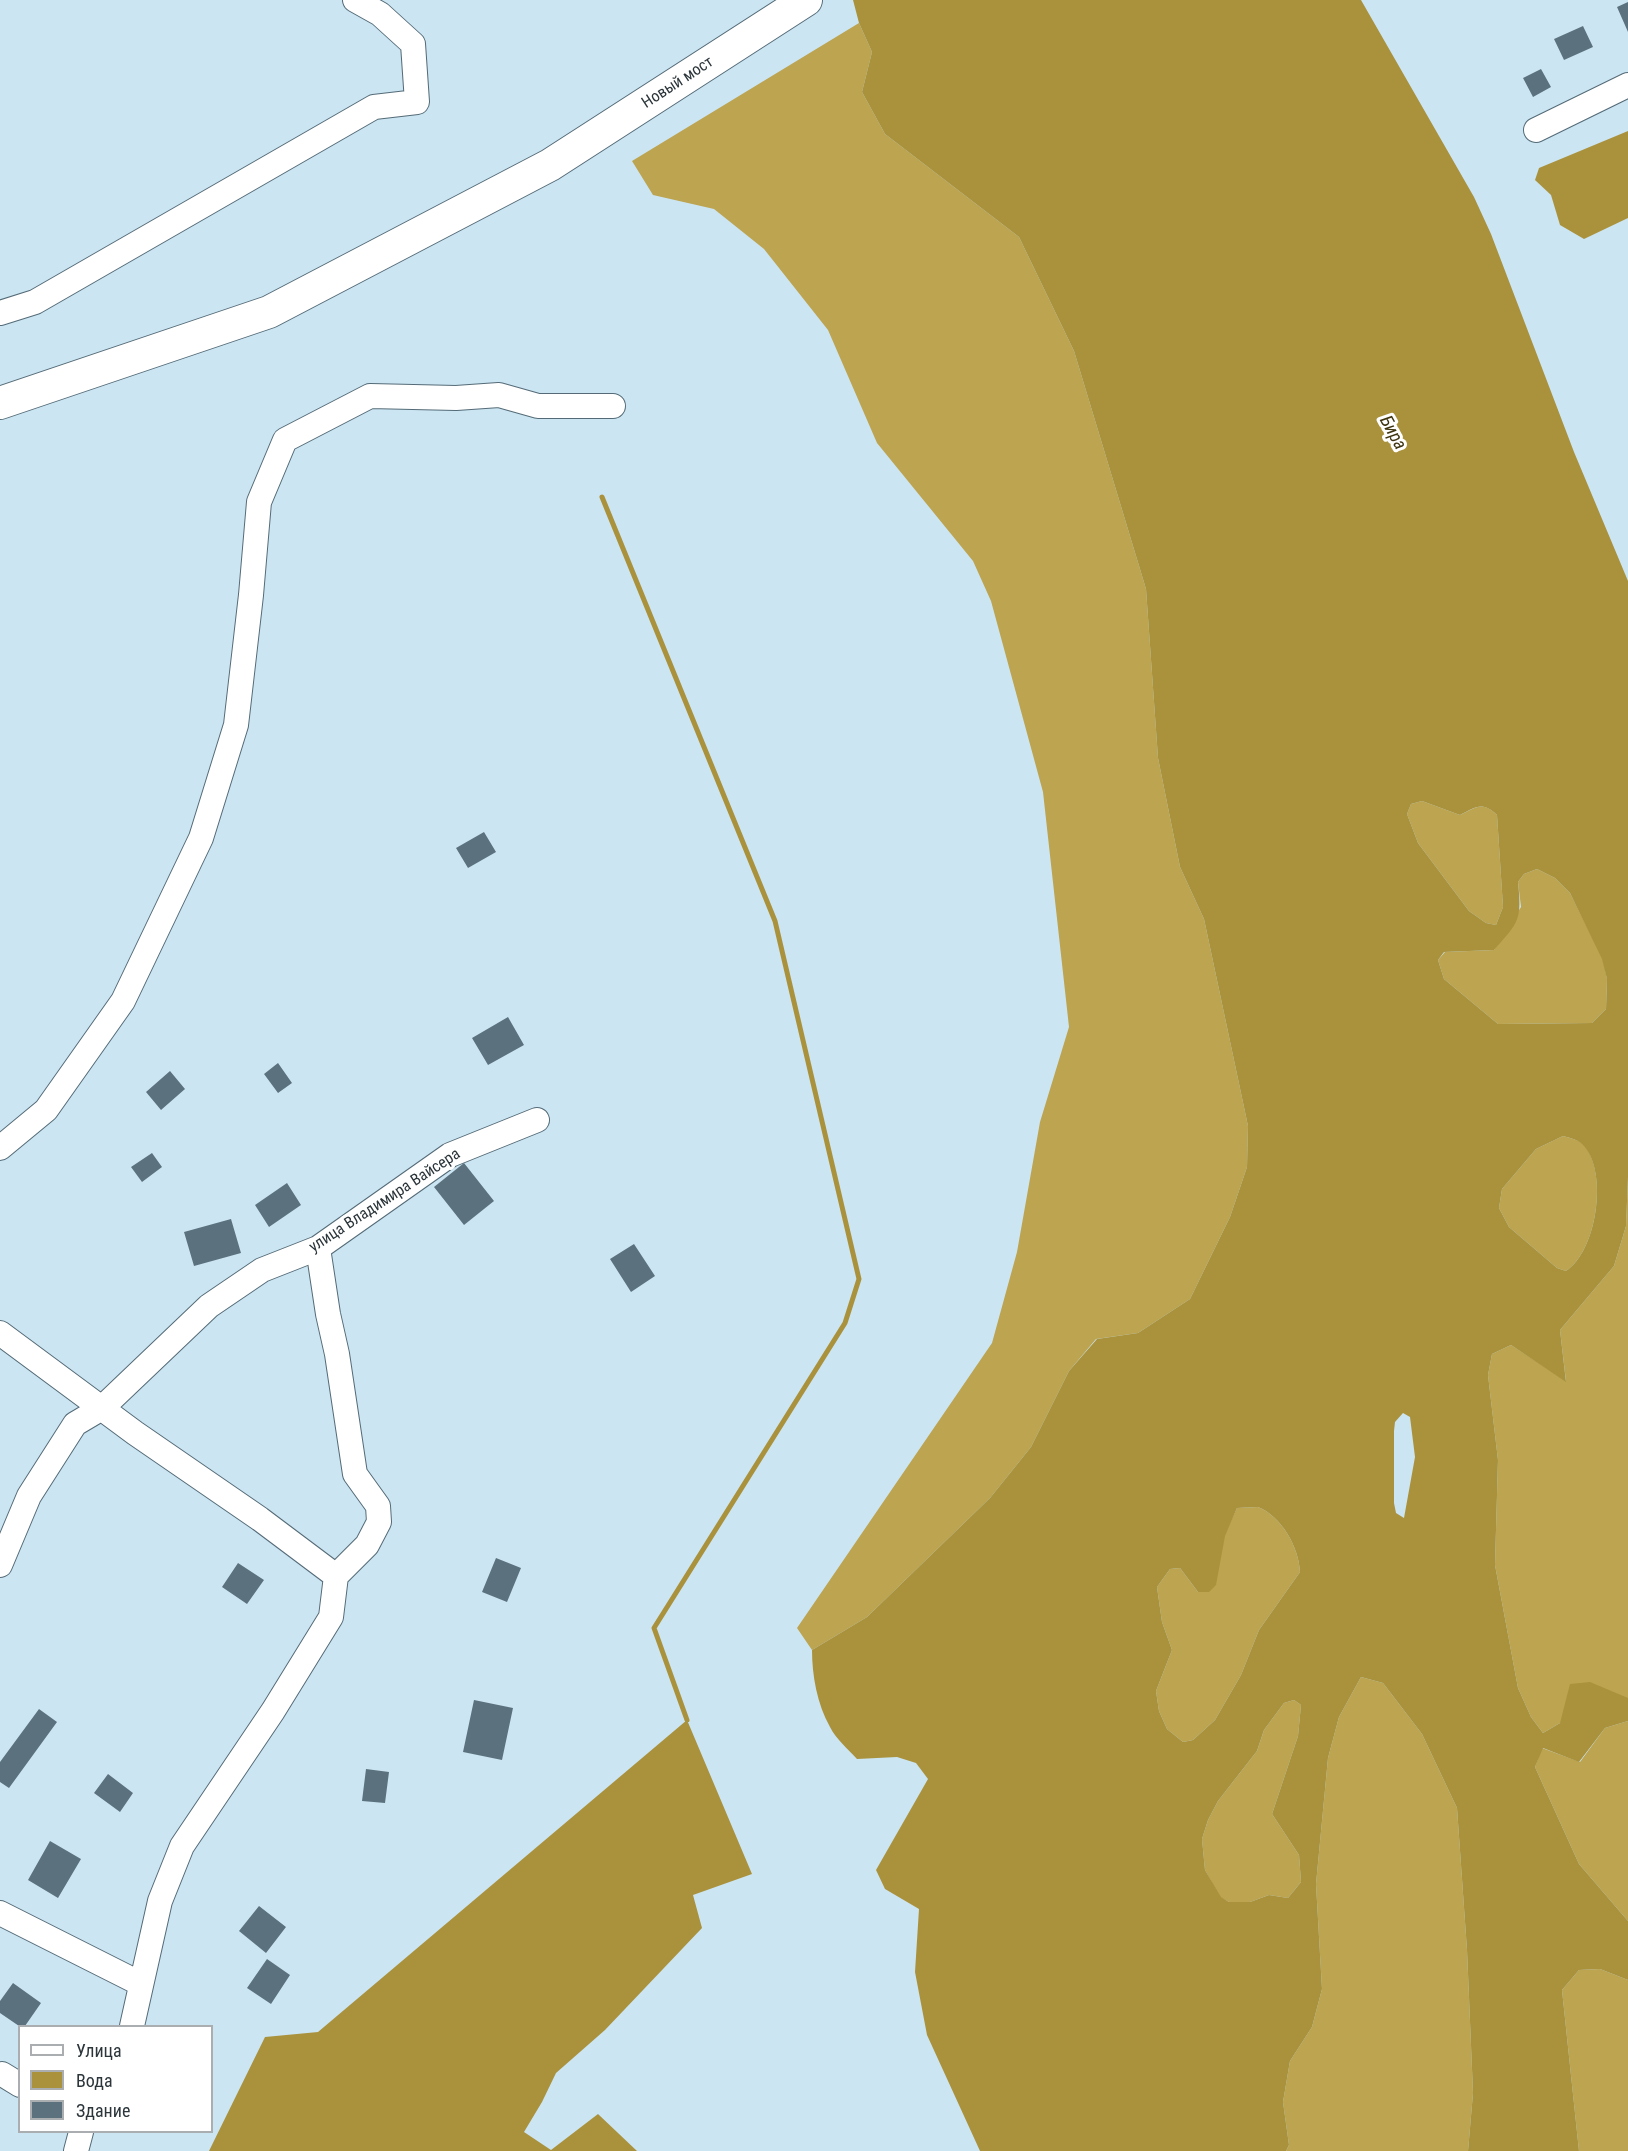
<!DOCTYPE html>
<meta charset="utf-8">
<style>
body{margin:0}
#map{position:relative;width:1628px;height:2151px;overflow:hidden;background:#cce5f3;font-family:"Roboto Condensed",sans-serif}
canvas{display:block}
.legend{position:absolute;left:18px;top:2025px;width:195px;height:108px;box-sizing:border-box;background:#fff;border:2px solid #aaaeb0;margin:0;padding:8px 10px;list-style:none;font-size:18px;color:#2b353a}
.legend li{display:flex;align-items:center;gap:12px;height:30px}
.legend b{width:30px;border:2px solid #aaaeb0}
</style>
<div id="map">
<canvas width="1628" height="2151"></canvas>
<ul class="legend">
<li><b style="height:8px;background:#fff"></b>Улица</li>
<li><b style="height:16px;background:#aa923d"></b>Вода</li>
<li><b style="height:16px;background:#5b727e"></b>Здание</li>
</ul>
</div>
<script>
const g = document.querySelector('canvas').getContext('2d');
g.lineJoin = 'round';
function fillPath(path, color) { g.fillStyle = color; g.fill(path, 'evenodd'); }
function strokePath(path, color, width, dash) { g.strokeStyle = color; g.lineWidth = width; g.lineCap = dash ? 'butt' : 'round'; g.setLineDash(dash || []); g.stroke(path); }
function label(font, color, halo, rows, align = 'center') {
  g.font = font + ' "Roboto Condensed",sans-serif'; g.lineWidth = 6; g.setLineDash([]); g.textBaseline = 'middle'; g.strokeStyle = halo; g.fillStyle = color; for (const [text, x, y, turn = 0] of rows) {
    g.save(); g.translate(x, y); g.rotate((+turn || 0) * Math.PI / 180); g.textAlign = isNaN(turn) ? turn : align; if (halo) g.strokeText(text, 0, 0); g.fillText(text, 0, 0); g.restore();
  }
}
fillPath(new Path2D(`
 M 859,23 L 872,52 L 862,92 L 885,134 L 1019,237 L 1074,351 L 1146,589 L 1158,758 L 1180,867 L 1204,919 L 1248,1126 L 1247,1167 L 1230,1217 L 1190,1299 L 1138,1333 L 1096,1339 L 1069,1371 L 1031,1447 L 990,1498 L 867,1617 L 812,1650 L 797,1628 L 992,1343 L 1017,1252 L 1040,1122 L 1069,1027 L 1043,792 L 991,601 L 973,561 L 877,443 L 828,330 L 764,249 L 714,209 L 653,195 L 632,161 Z
 M 1422,801 L 1460,815 C 1477,807 1482,801 1497,815 L 1503,907 L 1496,925 L 1486,923 L 1469,911 L 1418,843 L 1407,814 L 1411,804 Z
 M 1537,869 L 1555,878 L 1570,893 L 1603,959 L 1607,979 L 1606,1009 L 1592,1023 L 1498,1024 L 1444,979 L 1438,960 L 1445,952 L 1494,950 L 1521,907 L 1518,882 L 1524,874 Z
 M 1563,1136 C 1570,1138 1580,1140 1584,1145 C 1608,1173 1597,1251 1566,1271 L 1557,1268 L 1509,1227 L 1499,1208 L 1502,1189 L 1536,1149 Z
 M 1628,1177 L 1628,1698 L 1560,1723 L 1543,1733 L 1531,1717 L 1518,1688 L 1495,1565 L 1498,1460 L 1488,1375 L 1492,1354 L 1511,1345 L 1566,1381 L 1560,1330 L 1614,1266 L 1626,1226 Z
 M 1258,1507 C 1281,1516 1299,1547 1300,1572 L 1259,1630 L 1241,1675 L 1215,1720 L 1193,1740 L 1183,1742 L 1167,1729 L 1159,1711 L 1156,1691 L 1172,1650 L 1162,1622 L 1157,1587 L 1170,1569 L 1180,1568 L 1198,1592 L 1237,1508 Z
 M 1361,1677 L 1383,1683 L 1422,1734 L 1457,1808 L 1467,1950 L 1473,2093 L 1468,2151 L 1286,2151 L 1289,2145 L 1283,2102 L 1290,2061 L 1312,2027 L 1322,1989 L 1316,1884 L 1328,1758 L 1339,1717 Z
 M 1294,1700 L 1301,1705 L 1298,1736 L 1272,1814 L 1299,1855 L 1301,1882 L 1288,1898 L 1269,1895 L 1250,1902 L 1229,1902 L 1220,1897 L 1205,1870 L 1202,1839 L 1208,1820 L 1218,1801 L 1257,1751 L 1264,1730 L 1284,1703 Z
 M 1628,1721 L 1628,1921 L 1579,1864 L 1535,1767 L 1542,1748 L 1580,1762 L 1605,1728 Z
 M 1600,1969 L 1628,1980 L 1628,2151 L 1579,2151 L 1562,1990 L 1579,1970 Z`), '#bca450');
fillPath(new Path2D(`
 M 853,0 L 1361,0 L 1474,197 L 1491,234 L 1574,452 L 1628,581 L 1628,1177 L 1626,1226 L 1614,1266 L 1560,1330 L 1566,1382 L 1511,1345 L 1492,1354 L 1488,1375 L 1498,1460 L 1495,1565 L 1518,1688 L 1531,1717 L 1543,1733 L 1560,1723 L 1570,1684 L 1590,1682 L 1628,1698 L 1628,1721 L 1605,1728 L 1579,1762 L 1543,1748 L 1535,1767 L 1579,1864 L 1628,1921 L 1628,1980 L 1600,1969 L 1579,1970 L 1562,1990 L 1579,2151 L 1468,2151 L 1473,2093 L 1467,1950 L 1457,1808 L 1422,1734 L 1383,1683 L 1361,1677 L 1339,1717 L 1328,1758 L 1316,1884 L 1322,1989 L 1312,2027 L 1290,2061 L 1283,2102 L 1289,2145 L 1286,2151 L 980,2151 L 927,2035 L 915,1972 L 919,1909 L 885,1889 L 876,1870 L 928,1779 L 916,1763 L 897,1757 L 857,1759 C 848,1749 836,1739 830,1727 C 817,1704 812,1675 812,1650 L 867,1617 L 990,1498 L 1031,1447 L 1069,1371 L 1097,1339 L 1138,1333 L 1190,1299 L 1230,1217 L 1247,1167 L 1248,1126 L 1204,919 L 1180,867 L 1158,758 L 1146,589 L 1074,351 L 1019,237 L 885,134 L 862,92 L 872,52 L 859,23 ZM 1422,801 L 1460,815 C 1476,807 1482,801 1497,815 L 1503,907 L 1496,925 L 1486,923 L 1469,911 L 1418,843 L 1407,814 L 1411,804 ZM 1537,869 L 1555,878 L 1570,893 L 1602,959 L 1607,979 L 1606,1009 L 1592,1023 L 1498,1024 L 1444,979 L 1438,960 L 1444,952 L 1494,950 C 1519,922 1522,920 1518,882 L 1524,874 ZM 1563,1136 C 1570,1138 1580,1140 1584,1146 C 1608,1173 1597,1251 1566,1271 L 1557,1268 L 1509,1227 L 1499,1208 L 1502,1189 L 1536,1149 ZM 1403,1413 L 1410,1417 L 1415,1457 L 1404,1518 L 1396,1513 L 1394,1503 L 1394,1431 L 1395,1422 ZM 1258,1507 C 1281,1516 1299,1547 1300,1572 L 1259,1630 L 1241,1675 L 1215,1720 L 1193,1740 L 1183,1742 L 1167,1729 L 1159,1711 L 1156,1691 L 1172,1650 L 1162,1622 L 1157,1587 L 1170,1569 L 1180,1568 L 1198,1592 L 1209,1592 L 1216,1585 L 1225,1536 L 1237,1508 ZM 1294,1700 L 1301,1705 L 1298,1736 L 1272,1814 L 1299,1855 L 1301,1882 L 1288,1898 L 1269,1895 L 1250,1902 L 1229,1902 L 1221,1897 L 1205,1870 L 1202,1839 L 1208,1820 L 1218,1801 L 1257,1751 L 1264,1730 L 1284,1703 Z
 M 1628,131 L 1628,218 L 1584,239 L 1560,225 L 1551,195 L 1535,180 L 1539,168 Z
 M 687,1720 L 752,1874 L 693,1895 L 702,1928 L 605,2030 L 556,2073 L 542,2102 L 524,2132 L 551,2150 L 598,2114 L 637,2151 L 209,2151 L 265,2037 L 318,2032 Z`), '#aa923d');
strokePath(new Path2D(`
 M 602,497 L 775,921 L 859,1279 L 845,1323 L 654,1628 L 687,1720`), '#aa923d', 5);
fillPath(new Path2D(`
 M 1628,2 L 1628,32 L 1617,7 Z
 M 1583,26 L 1593,47 L 1564,60 L 1554,39 Z
 M 1541,69 L 1551,87 L 1533,97 L 1523,78 Z
 M 484,832 L 496,852 L 468,868 L 456,848 Z
 M 508,1017 L 524,1045 L 488,1065 L 472,1038 Z
 M 278,1063 L 292,1083 L 278,1093 L 264,1074 Z
 M 170,1071 L 185,1089 L 161,1110 L 146,1092 Z
 M 152,1153 L 162,1167 L 142,1182 L 131,1167 Z
 M 464,1163 L 494,1201 L 464,1225 L 434,1187 Z
 M 287,1183 L 301,1205 L 269,1227 L 255,1205 Z
 M 231,1219 L 241,1253 L 194,1266 L 184,1232 Z
 M 634,1244 L 655,1276 L 631,1292 L 610,1259 Z
 M 496,1558 L 521,1568 L 507,1602 L 482,1592 Z
 M 238,1563 L 264,1580 L 247,1604 L 222,1587 Z
 M 474,1700 L 513,1708 L 502,1760 L 463,1752 Z
 M 39,1709 L 57,1722 L 9,1788 L 0,1782 L 0,1762 Z
 M 366,1769 L 389,1772 L 385,1803 L 362,1801 Z
 M 108,1774 L 133,1793 L 120,1812 L 94,1793 Z
 M 50,1841 L 81,1859 L 58,1898 L 28,1880 Z
 M 259,1906 L 286,1927 L 266,1953 L 239,1931 Z
 M 267,1959 L 290,1975 L 271,2004 L 247,1988 Z
 M 13,1983 L 41,2003 L 25,2026 L 19,2026 L 0,2013 L 0,2001 Z`), '#5b727e');
const minor = new Path2D(`
 M 1536,130 L 1628,85
 M 0,313 L 35,302 L 374,107 L 417,102 L 413,44 L 380,14 L 355,0
 M 0,1148 L 46,1110 L 123,1001 L 201,838 L 236,725 L 251,595 L 259,502 L 285,440 L 370,396 L 456,398 L 499,395 L 538,406 L 613,406
 M 318,1248 L 328,1314 L 337,1354 L 355,1474 L 378,1506 L 379,1522 L 367,1545 L 336,1576
 M 0,1333 L 135,1433 L 260,1519 L 336,1576 L 331,1617 L 273,1711 L 182,1846 L 160,1901 L 132,2026
 M 0,1565 L 29,1496 L 75,1424 L 102,1408 L 209,1306 L 262,1270 L 318,1248 L 450,1155 L 537,1120
 M 0,1913 L 141,1984
 M 2,2074 L 20,2085
 M 76,2151 L 81,2132`);
const major = new Path2D(`
 M 0,403 L 269,312 L 550,165 L 806,0`);
strokePath(minor, '#546b77', 26);
strokePath(major, '#546b77', 34);
strokePath(minor, '#fff', 24);
strokePath(major, '#fff', 32);
label('16px', '#2b353a', '#fff', [
 ["Новый мост",678,83,-33],
 ["улица Владимира Вайсера",385,1201,-33]
]);
label('italic 18px', '#3d330e', '#fff', [
 ["Бира",1392,433,61]
]);
</script>
